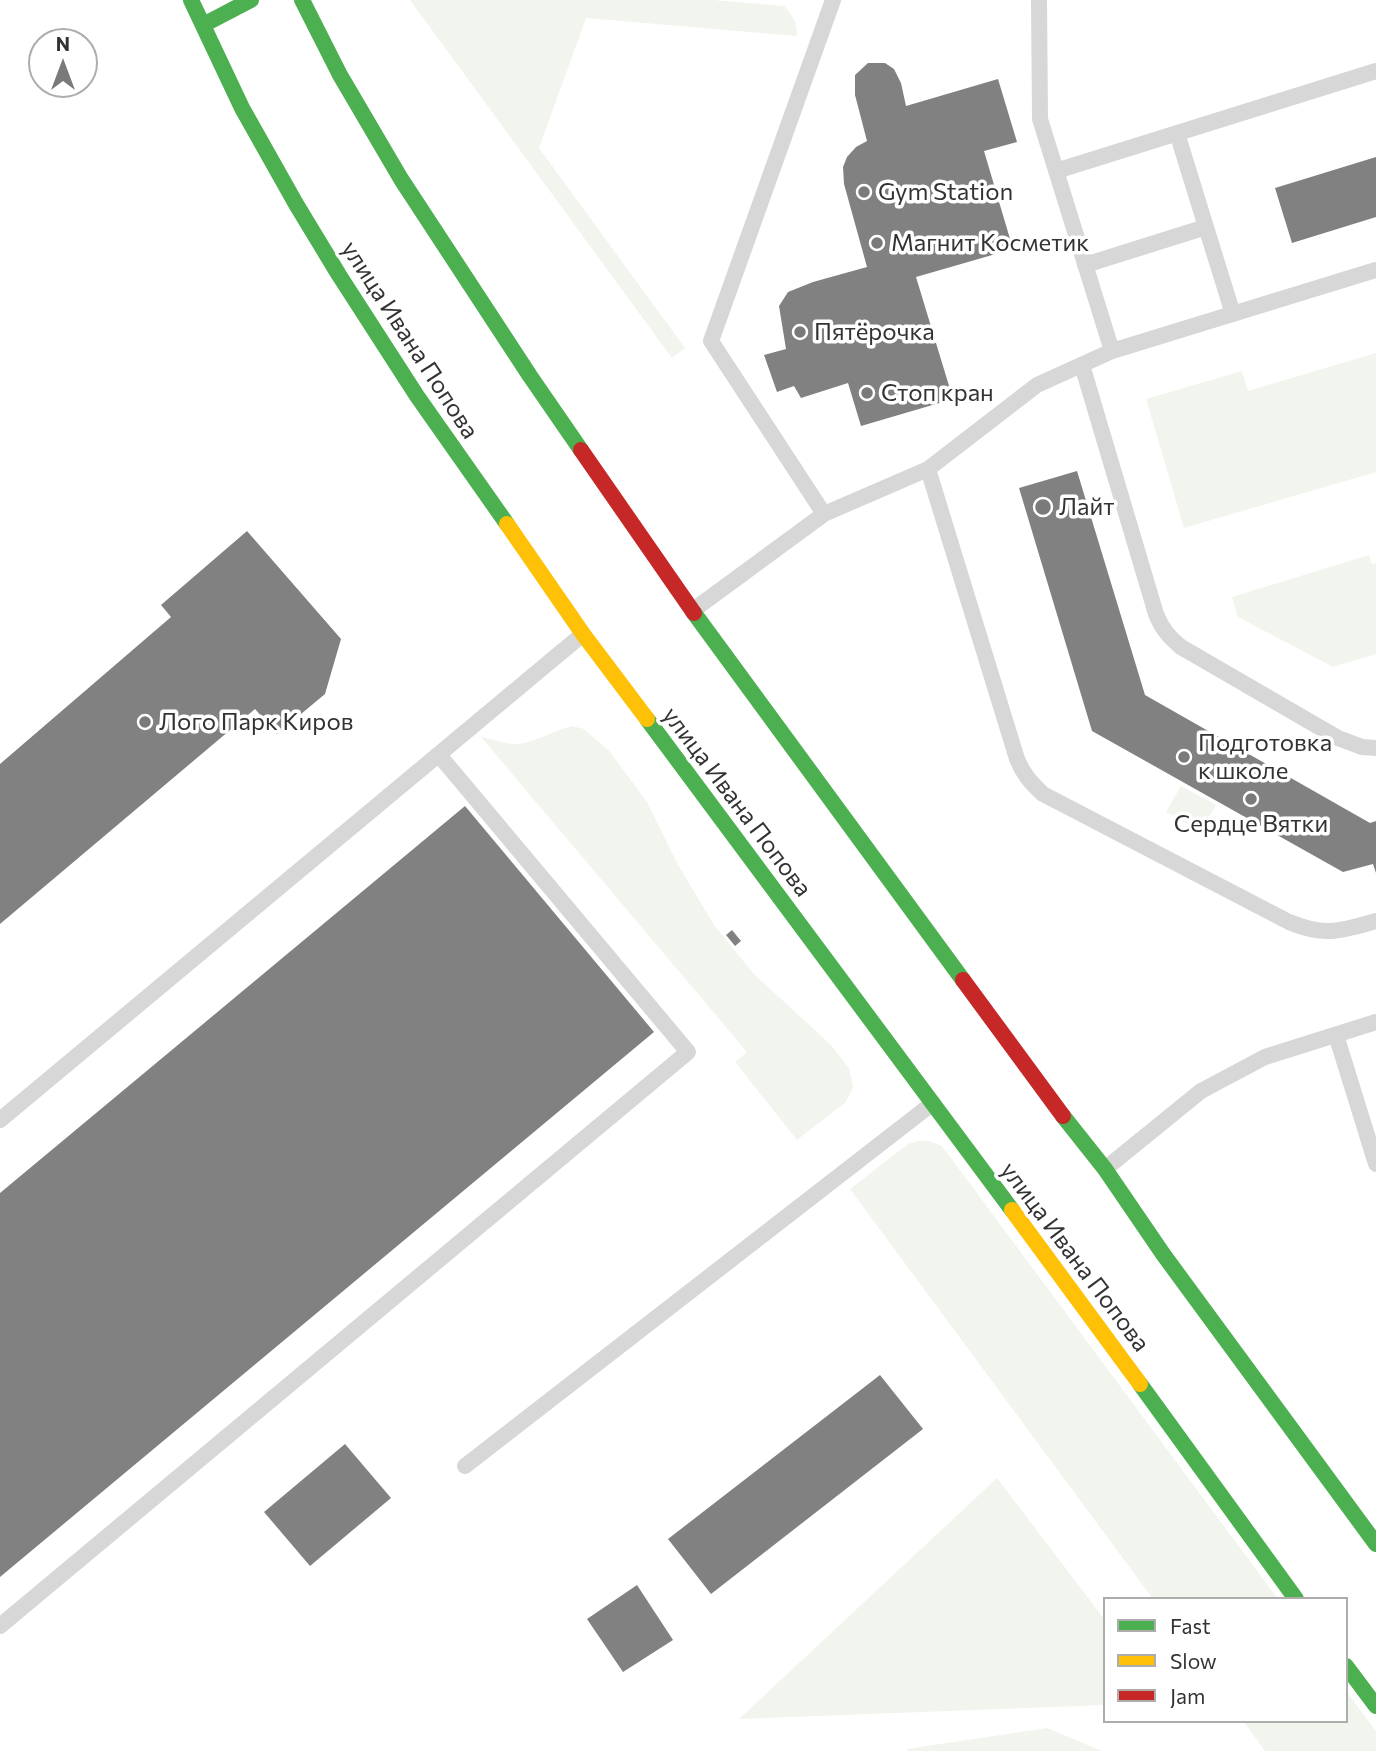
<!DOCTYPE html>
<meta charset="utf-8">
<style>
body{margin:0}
#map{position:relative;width:1376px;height:1751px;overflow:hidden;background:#fff;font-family:Commissioner,sans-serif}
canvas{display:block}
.legend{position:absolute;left:1103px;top:1597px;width:245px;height:126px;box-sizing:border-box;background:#fff;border:2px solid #adadad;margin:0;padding:9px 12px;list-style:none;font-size:21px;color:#333}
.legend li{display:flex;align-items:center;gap:14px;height:35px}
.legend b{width:35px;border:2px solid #adadad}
.north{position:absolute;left:28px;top:28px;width:70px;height:70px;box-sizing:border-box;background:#fff;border:2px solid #adadad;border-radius:50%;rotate:0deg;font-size:19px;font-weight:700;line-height:28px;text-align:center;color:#333}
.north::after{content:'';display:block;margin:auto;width:24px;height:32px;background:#7a7a7a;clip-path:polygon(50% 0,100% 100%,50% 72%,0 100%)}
</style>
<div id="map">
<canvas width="1376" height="1751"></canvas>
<ul class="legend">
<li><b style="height:9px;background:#4caf50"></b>Fast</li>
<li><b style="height:9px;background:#ffc107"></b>Slow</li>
<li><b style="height:9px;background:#c62828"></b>Jam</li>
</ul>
<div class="north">N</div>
</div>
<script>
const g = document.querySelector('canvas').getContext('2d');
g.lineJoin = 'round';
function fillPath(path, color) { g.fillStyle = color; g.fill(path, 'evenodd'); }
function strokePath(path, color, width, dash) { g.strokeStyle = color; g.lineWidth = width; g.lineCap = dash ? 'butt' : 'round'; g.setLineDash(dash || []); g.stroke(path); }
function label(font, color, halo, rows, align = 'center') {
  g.font = font + ' Commissioner,sans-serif'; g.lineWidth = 7; g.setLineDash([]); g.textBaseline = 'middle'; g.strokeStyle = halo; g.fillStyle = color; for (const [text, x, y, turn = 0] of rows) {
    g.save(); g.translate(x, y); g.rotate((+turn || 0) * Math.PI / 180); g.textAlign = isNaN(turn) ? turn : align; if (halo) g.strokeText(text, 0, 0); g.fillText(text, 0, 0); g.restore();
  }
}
fillPath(new Path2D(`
 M 410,0 L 713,0 L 784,6 C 793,16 797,22 797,36 L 586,18 L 539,148 L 685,348 L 672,358 Z
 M 1376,353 L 1376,472 L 1184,528 L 1146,399 L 1242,371 L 1248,391 Z
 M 1369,555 L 1372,564 L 1376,563 L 1376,654 L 1333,667 L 1238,617 L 1232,597 Z
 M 572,726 L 584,729 L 610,752 L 647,802 L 677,863 L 714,925 L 754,974 L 831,1045 L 849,1068 L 853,1087 L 846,1102 L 797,1140 L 735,1062 L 747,1052 L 481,737 C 492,739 505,744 516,744 C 531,744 555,730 572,726 Z
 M 1181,786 L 1216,805 L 1200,831 L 1166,812 Z
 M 918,1141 L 929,1141 L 942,1146 L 1278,1599 L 1153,1599 L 850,1189 L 908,1144 Z
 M 997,1478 L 1105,1620 L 1105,1705 L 739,1719 Z
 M 1346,1691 L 1376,1731 L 1376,1751 L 1265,1751 L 1243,1721 L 1346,1721 Z
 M 1047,1728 L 1102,1751 L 907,1751 L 907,1749 Z`), '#f1f5ed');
fillPath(new Path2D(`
 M 868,63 L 885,63 L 894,69 L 901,83 L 906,106 L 998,79 L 1017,142 L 984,151 L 1013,249 L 916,277 L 953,399 L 861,426 L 848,383 L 801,398 L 794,386 L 777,392 L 764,355 L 786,349 L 779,306 L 788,292 L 813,282 L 867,267 L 844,184 L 843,167 L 847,157 L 856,147 L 867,141 L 855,95 L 855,75 Z
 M 1376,157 L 1376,217 L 1292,243 L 1275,188 Z
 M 1077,471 L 1145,695 L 1370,823 L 1376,821 L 1376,873 L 1373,864 L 1343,872 L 1092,731 L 1019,488 Z
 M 247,531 L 341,639 L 325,694 L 277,734 L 255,709 L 0,924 L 0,764 L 171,617 L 161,605 Z
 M 465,806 L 654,1032 L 0,1577 L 0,1193 Z
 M 732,930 L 741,941 L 735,946 L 726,935 Z
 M 880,1375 L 923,1429 L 711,1594 L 668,1539 Z
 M 345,1444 L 391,1498 L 310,1566 L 264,1512 Z
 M 637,1585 L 673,1640 L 623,1672 L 587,1619 Z`), '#818181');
strokePath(new Path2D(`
 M 1039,0 L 1040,119 L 1112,351
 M 1177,133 L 1206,227
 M 1056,171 L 1376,71
 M 1085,265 L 1206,227 L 1233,314
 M 1082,365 L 1156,614 C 1162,629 1169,637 1181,647 L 1338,738 L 1362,747 L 1376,748
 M 928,469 L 1017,759 C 1023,774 1031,783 1043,794 L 1289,922 C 1325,937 1341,931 1376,921
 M 824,514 L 711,341 L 833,0
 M 692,611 L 824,514 L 928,469 L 1037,385 L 1112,351 L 1376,270
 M 1336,1035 L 1376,1164
 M 0,1120 L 583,634
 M 1105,1169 L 1201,1091 L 1265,1057 L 1376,1022
 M 465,1466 L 933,1103
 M 0,1626 L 688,1052 L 439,755`), '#d7d7d7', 16);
strokePath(new Path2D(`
 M 191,0 L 242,108 L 296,204 L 339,275 L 417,396 L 507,524
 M 302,0 L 340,75 L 401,179 L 530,376 L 581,450
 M 203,25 L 251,0
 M 694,613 L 963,980
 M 647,719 L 1012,1210
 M 1063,1116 L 1105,1169 L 1163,1254 L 1376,1544
 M 1140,1384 L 1296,1599
 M 1346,1666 L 1376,1706`), '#4caf50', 16);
strokePath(new Path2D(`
 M 507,524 L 583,634 L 647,719
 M 1012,1210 L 1140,1384`), '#ffc107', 16);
strokePath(new Path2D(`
 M 581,450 L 694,613
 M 963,980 L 1063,1116`), '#c62828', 16);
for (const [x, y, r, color] of [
 [864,192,7,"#7a7a7a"],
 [877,243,7,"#7a7a7a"],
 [800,332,7,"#7a7a7a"],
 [867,393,7,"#7a7a7a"],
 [1043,507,9,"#7a7a7a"],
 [145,722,7,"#7a7a7a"],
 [1184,757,7,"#7a7a7a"],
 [1251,799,7,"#7a7a7a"]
]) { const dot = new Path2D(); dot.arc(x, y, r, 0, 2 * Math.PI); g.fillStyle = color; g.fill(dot); strokePath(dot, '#fff', 2.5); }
label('24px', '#333', '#fff', [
 ["Gym Station",878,192],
 ["Магнит Косметик",891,243],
 ["Пятёрочка",814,332],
 ["Стоп кран",881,393],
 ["Лайт",1059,507],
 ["Лого Парк Киров",159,722],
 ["Подготовка",1198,743],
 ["к школе",1198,771],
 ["Сердце Вятки",1251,824,"center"]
], 'left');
label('24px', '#333', '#fff', [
 ["улица Ивана Попова",410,340,57],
 ["улица Ивана Попова",737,802,53],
 ["улица Ивана Попова",1075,1257,53]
]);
</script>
